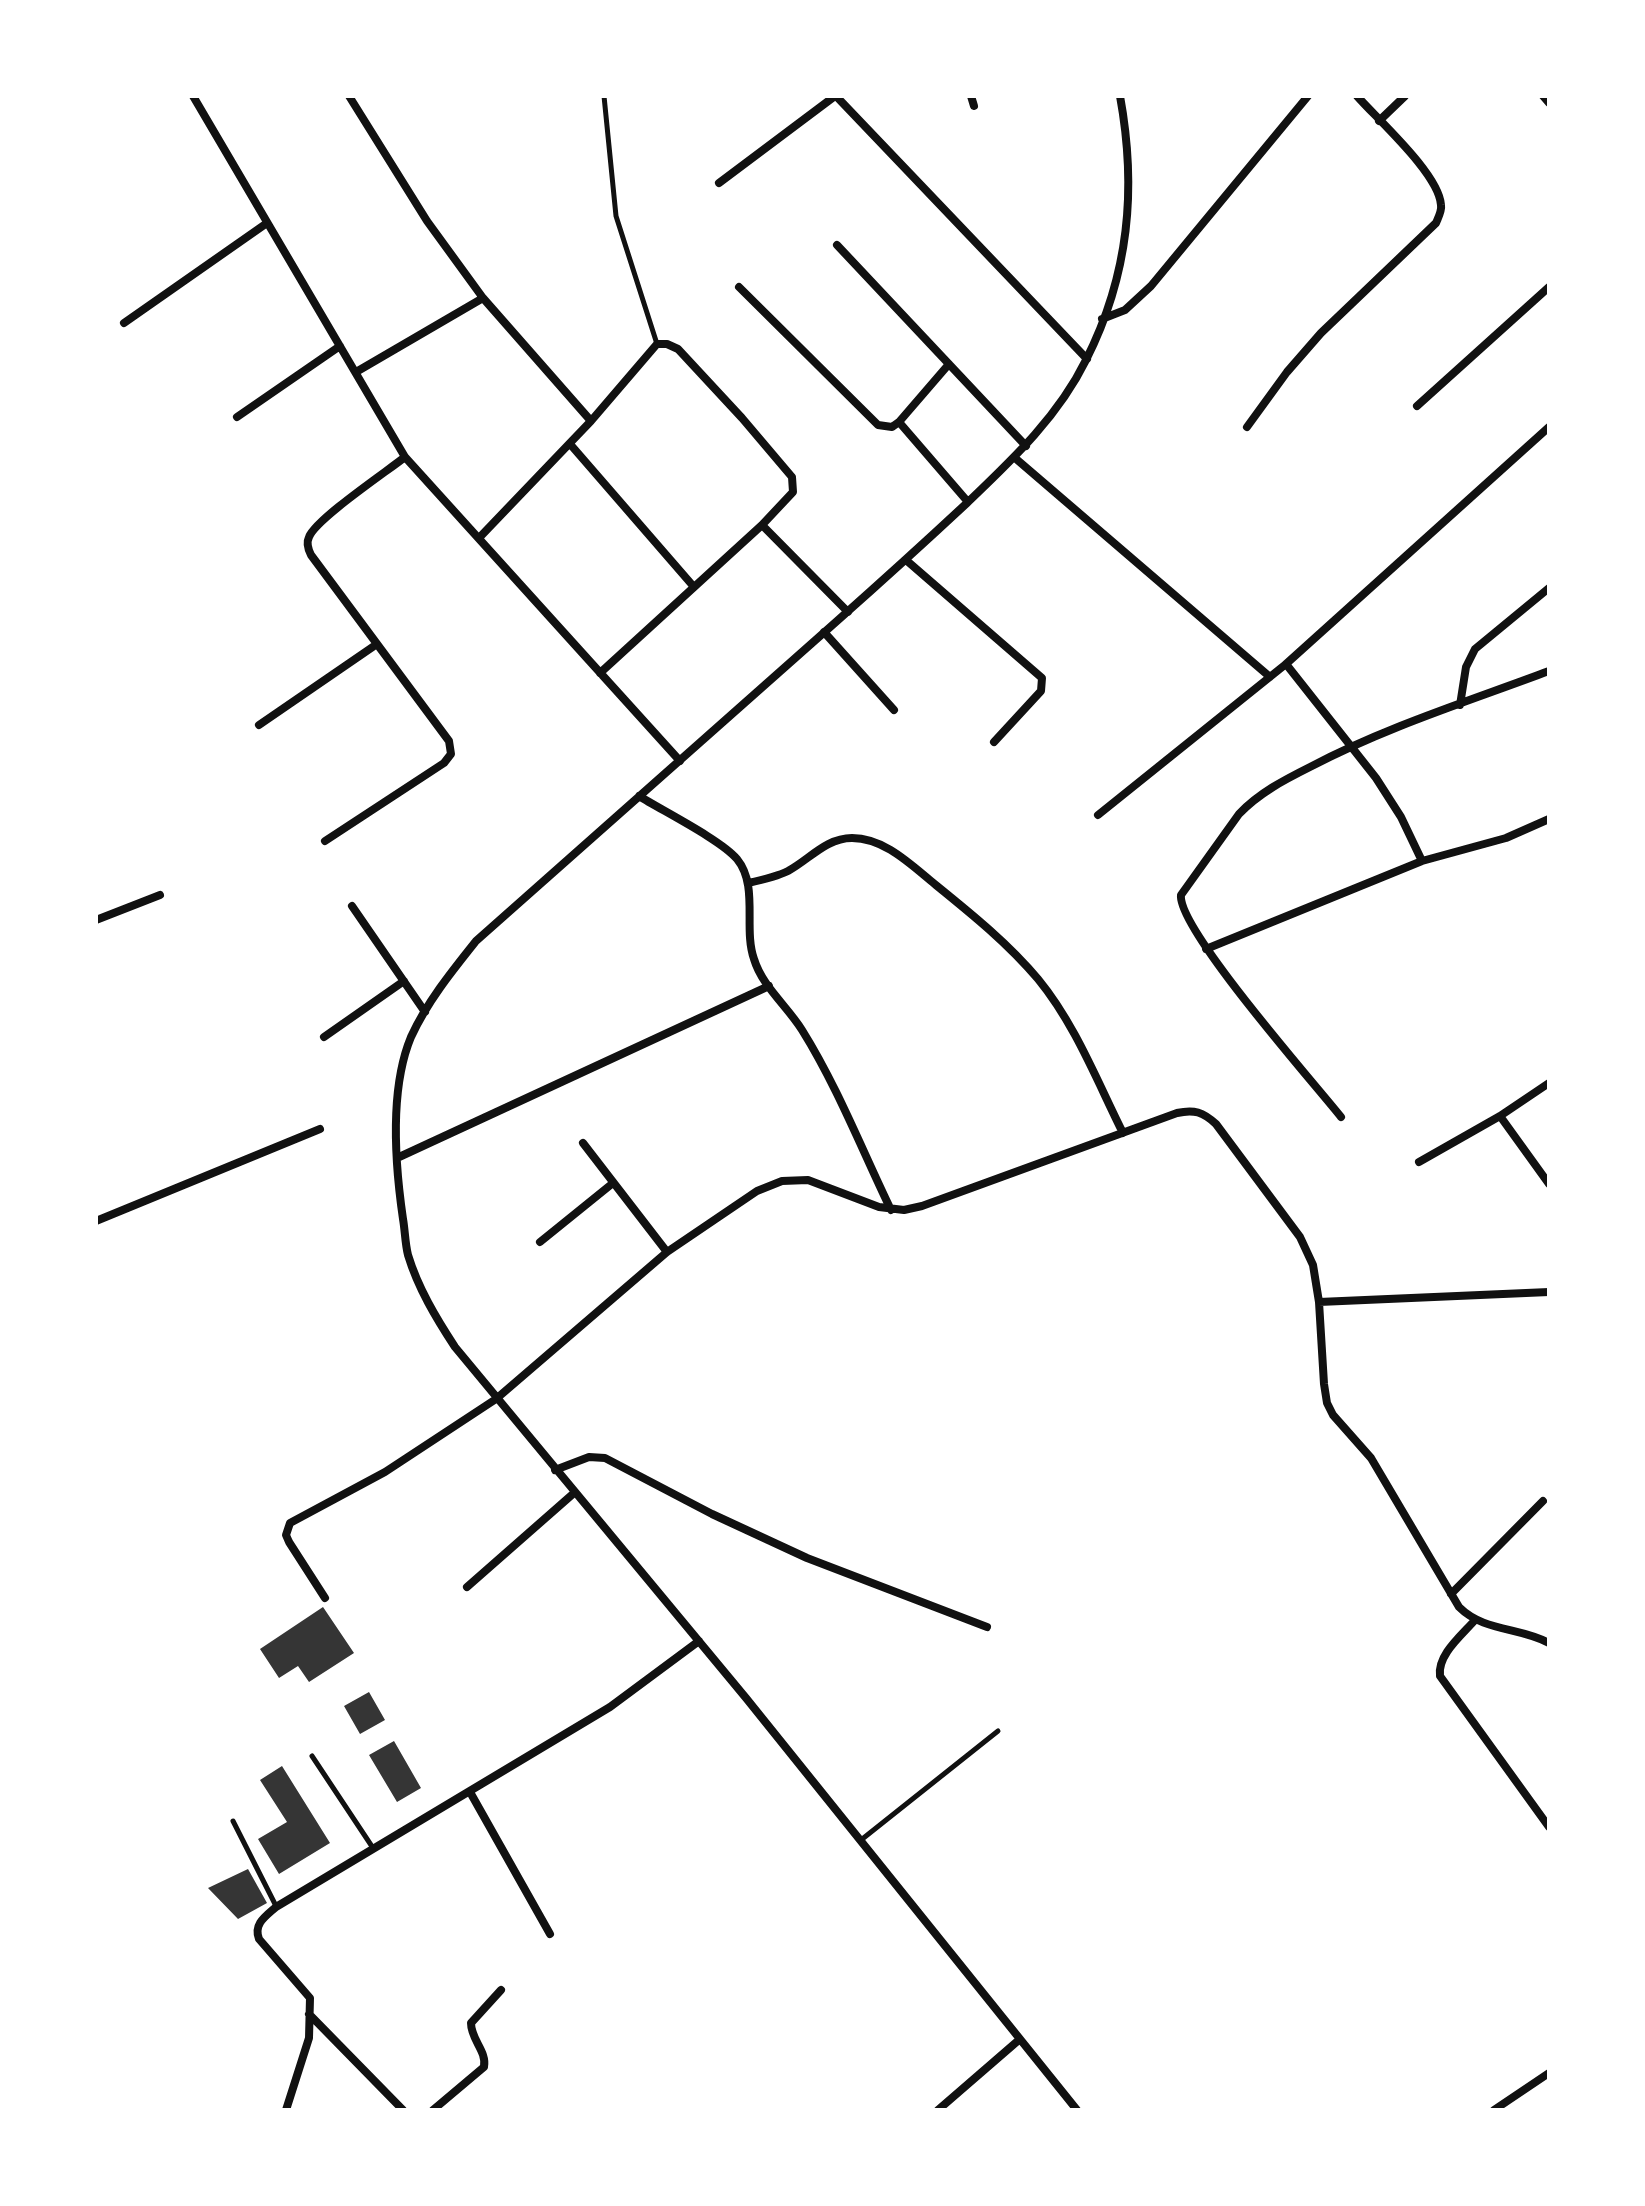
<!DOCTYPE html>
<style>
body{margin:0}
#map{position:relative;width:1645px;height:2206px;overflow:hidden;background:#fff;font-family:"Crimson Pro",serif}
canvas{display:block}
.frame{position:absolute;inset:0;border:98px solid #fff;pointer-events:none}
</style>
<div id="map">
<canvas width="1645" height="2206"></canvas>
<div class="frame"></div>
</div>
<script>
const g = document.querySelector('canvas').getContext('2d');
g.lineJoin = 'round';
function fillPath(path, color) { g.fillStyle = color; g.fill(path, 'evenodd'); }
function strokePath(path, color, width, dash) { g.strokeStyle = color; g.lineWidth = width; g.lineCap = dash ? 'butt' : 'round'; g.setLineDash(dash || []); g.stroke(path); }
fillPath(new Path2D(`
 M 323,1607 L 354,1653 L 309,1682 L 298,1666 L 279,1678 L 260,1649 Z
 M 369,1692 L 385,1720 L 360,1734 L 344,1706 Z
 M 394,1741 L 421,1788 L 397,1802 L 369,1755 Z
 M 282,1766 L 330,1843 L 279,1874 L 258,1839 L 287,1822 L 260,1780 Z
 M 248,1869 L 267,1903 L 238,1919 L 208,1888 Z`), '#353535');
strokePath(new Path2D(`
 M 604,96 L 616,216 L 657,344
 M 312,1756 L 373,1848
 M 233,1821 L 276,1906
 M 861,1840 L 998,1731`), '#111', 5);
strokePath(new Path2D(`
 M 193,96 L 405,457 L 680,761
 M 349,96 L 427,221 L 483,298 L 591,421
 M 836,96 L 1087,359
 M 971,96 L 974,106
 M 1543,96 L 1549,103
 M 1379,121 L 1405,96
 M 719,183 L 835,96
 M 837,245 L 1026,446
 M 739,287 L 878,425 L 892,427 L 899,422 L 949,364
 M 1102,319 L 1125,310 L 1151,286 L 1308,96
 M 124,323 L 267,223
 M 356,372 L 483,298
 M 1417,406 L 1549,287
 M 237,417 L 340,346
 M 899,422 L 968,502
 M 1247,427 L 1287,372 L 1321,333 L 1436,223 C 1438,218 1442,211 1441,205 C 1439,174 1378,120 1357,96
 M 570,444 L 694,587
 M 1015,458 L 1270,677
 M 762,525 L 848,612
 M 479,538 L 591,421 L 657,344 L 667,344 L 678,349 L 742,418 L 792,477 L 793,492 L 762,525 L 600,673
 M 906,560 L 1042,678 L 1041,691 L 994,742
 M 824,632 L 894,710
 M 1286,664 L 1376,778 L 1401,817 L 1422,861
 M 1460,705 L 1466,667 L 1475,649 L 1549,588
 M 259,725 L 377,644
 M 639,796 C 663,811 721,840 737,859 C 759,886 743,928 754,959 C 762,986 787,1006 802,1030 C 837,1086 862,1150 891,1210
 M 1098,815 L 1286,664 L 1549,427
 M 325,841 L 444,763 L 451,754 L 449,741 L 311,555 C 308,549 306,543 309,537 C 316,519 386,472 405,457
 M 748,883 C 762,880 776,877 788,871 C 810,859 826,838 852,838 C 883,838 908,862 931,881 C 968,911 1007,942 1038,979 C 1075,1024 1097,1081 1123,1133
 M 352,906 L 425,1012
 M 96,920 L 160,895
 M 1206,949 L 1422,861 L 1506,838 L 1549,819
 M 324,1037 L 404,981
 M 1500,1116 L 1549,1184
 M 1341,1117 C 1314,1083 1177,928 1181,895 L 1239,814 C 1259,793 1284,780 1310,767 C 1386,727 1469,701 1549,671
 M 583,1143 L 667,1252
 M 397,1158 L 769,986
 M 1419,1162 L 1500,1116 L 1549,1083
 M 96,1221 L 320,1129
 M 540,1242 L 613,1183
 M 1319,1302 L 1549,1292
 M 555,1470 L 589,1457 L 605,1458 L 712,1514 L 807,1558 L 987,1627
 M 467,1587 L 574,1493
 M 1451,1594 L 1543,1501
 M 325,1598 L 289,1542 L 286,1535 L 290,1523 L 385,1472 L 496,1399 L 667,1252 L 757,1191 L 782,1181 L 808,1180 L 879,1207 L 904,1210 L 922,1206 L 1177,1113 C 1194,1109 1203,1112 1216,1124 L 1300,1237 L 1313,1265 L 1319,1302 L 1324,1384 L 1327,1403 L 1333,1415 L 1371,1458 L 1459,1607 C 1484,1632 1520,1627 1549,1643
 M 1475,1620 C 1462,1635 1437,1655 1440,1676 L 1549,1827
 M 470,1792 L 550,1934
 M 309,2014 L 403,2110
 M 286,2110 L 309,2038 L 310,1998 L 259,1939 C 253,1924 266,1916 276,1907 L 610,1707 L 699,1641
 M 433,2110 L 484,2067 C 487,2051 471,2040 471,2023 L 501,1990
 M 938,2110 L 1020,2039
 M 1077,2110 L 746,1698 L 455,1347 C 436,1318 418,1288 408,1255 C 405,1243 405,1230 403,1219 C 395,1164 389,1090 411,1037 C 427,1002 452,971 476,941 C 596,834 717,728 837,621 C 881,582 924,543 967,503 C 1012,460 1058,417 1086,360 C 1129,275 1137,189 1120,96
 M 1494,2110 L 1549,2073`), '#111', 8);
</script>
